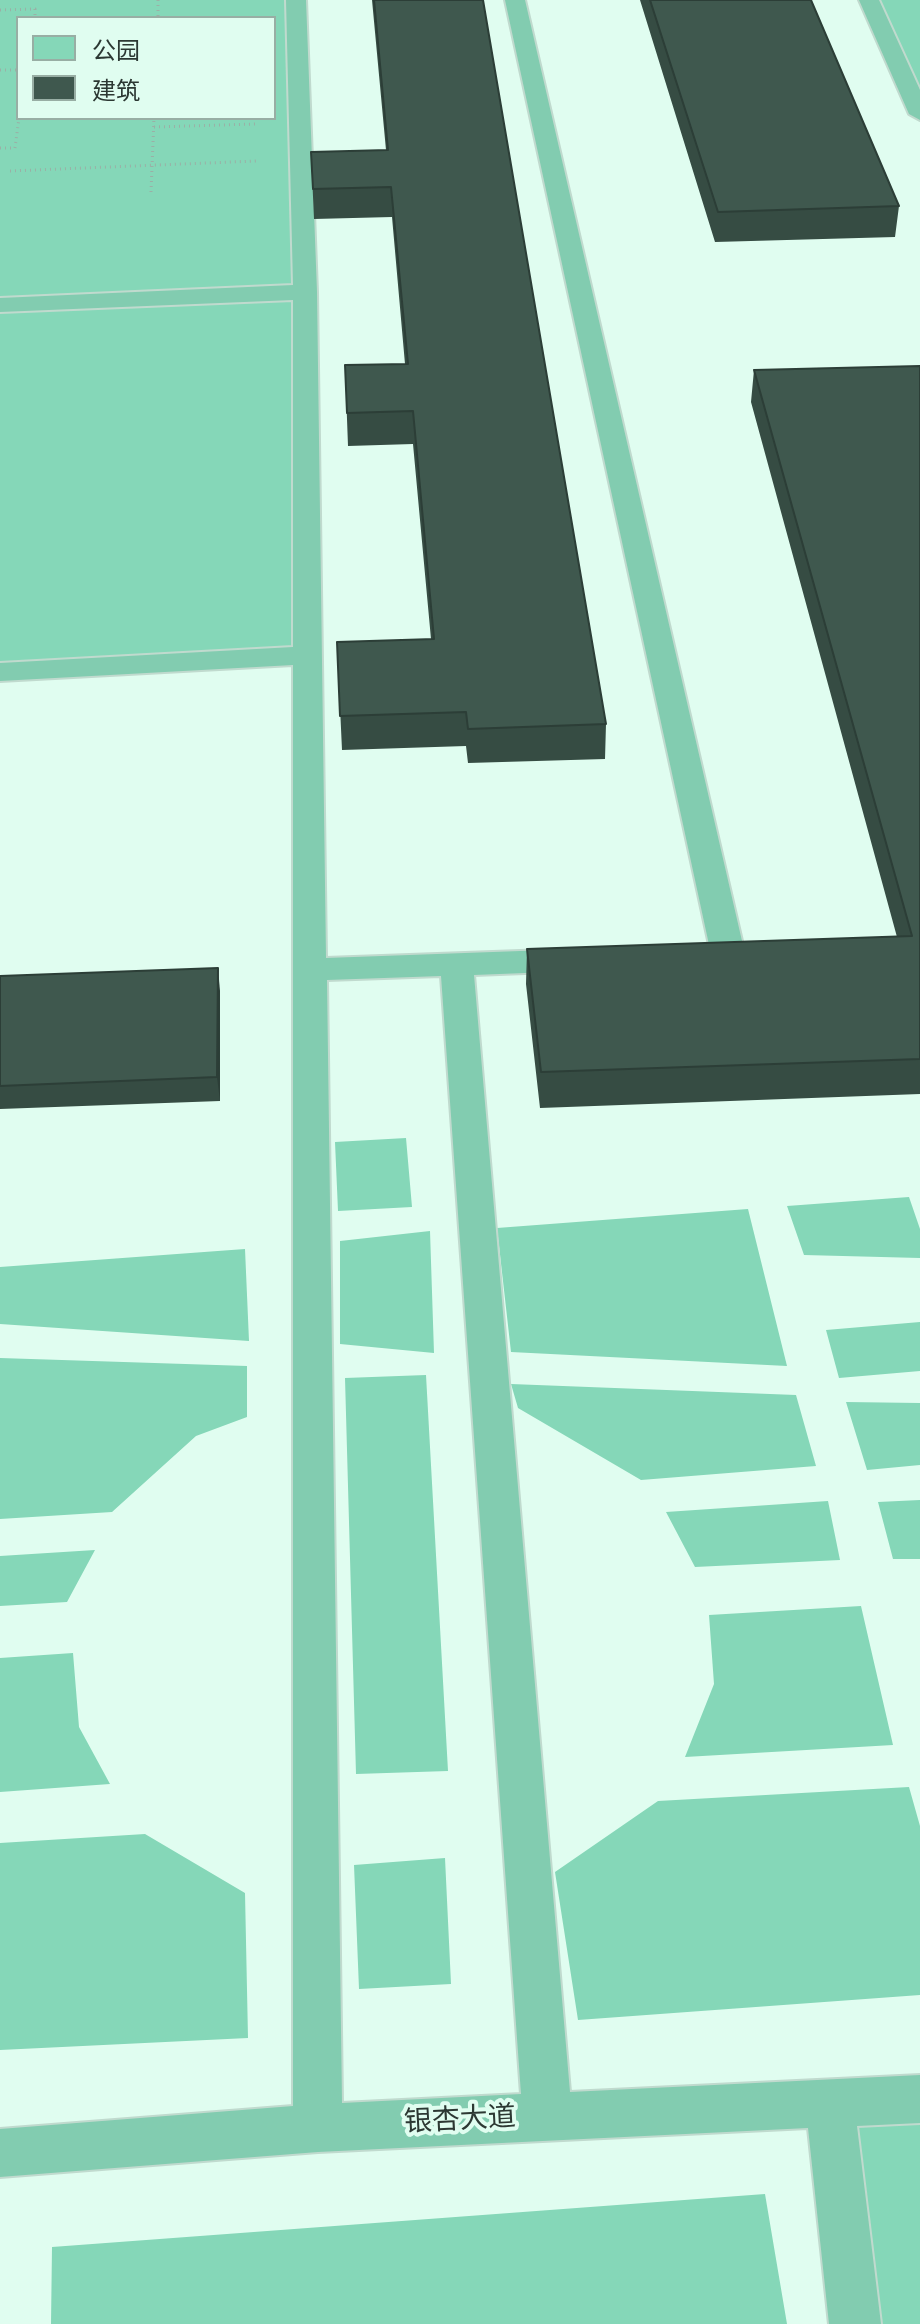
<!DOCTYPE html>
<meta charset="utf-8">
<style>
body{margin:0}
#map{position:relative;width:920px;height:2324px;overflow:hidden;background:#e0fdf0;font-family:Roboto,"Noto Sans SC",sans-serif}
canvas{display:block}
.legend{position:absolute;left:16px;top:16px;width:260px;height:104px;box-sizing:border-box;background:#e0fdf0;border:2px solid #98aea4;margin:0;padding:10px 14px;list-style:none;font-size:24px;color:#2c3833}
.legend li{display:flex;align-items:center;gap:16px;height:40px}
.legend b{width:40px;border:2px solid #98aea4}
</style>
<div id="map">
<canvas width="920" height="2324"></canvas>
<ul class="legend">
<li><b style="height:22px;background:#85d7b8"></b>公园</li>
<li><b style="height:22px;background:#3f584e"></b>建筑</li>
</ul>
</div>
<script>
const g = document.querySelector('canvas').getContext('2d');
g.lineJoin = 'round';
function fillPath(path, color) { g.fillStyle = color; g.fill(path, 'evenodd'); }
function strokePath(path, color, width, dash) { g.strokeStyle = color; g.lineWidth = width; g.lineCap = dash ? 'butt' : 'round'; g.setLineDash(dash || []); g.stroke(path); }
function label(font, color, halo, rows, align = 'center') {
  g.font = font + ' Roboto,"Noto Sans SC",sans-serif'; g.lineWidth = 8; g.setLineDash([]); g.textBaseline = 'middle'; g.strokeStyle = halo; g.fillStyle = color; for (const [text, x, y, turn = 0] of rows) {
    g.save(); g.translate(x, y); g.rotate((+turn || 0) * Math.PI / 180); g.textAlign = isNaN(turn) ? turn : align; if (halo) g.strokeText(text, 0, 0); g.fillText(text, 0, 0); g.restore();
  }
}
fillPath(new Path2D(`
 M 0,0 L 296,0 L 308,655 L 0,672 ZM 18,18 L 274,18 L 274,118 L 18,118 Z
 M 870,0 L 920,0 L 920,114 Z
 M 406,1138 L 412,1207 L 338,1211 L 335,1142 Z
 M 909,1197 L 920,1229 L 920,1258 L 804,1255 L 787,1206 Z
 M 748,1209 L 787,1366 L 511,1352 L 497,1228 Z
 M 430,1231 L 434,1353 L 340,1344 L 340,1241 Z
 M 245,1249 L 249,1341 L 0,1324 L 0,1267 Z
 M 920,1322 L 920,1371 L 839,1378 L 826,1330 Z
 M 0,1358 L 247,1366 L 247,1417 L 196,1436 L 112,1512 L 0,1519 Z
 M 426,1375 L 448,1771 L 356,1774 L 345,1378 Z
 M 511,1384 L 796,1395 L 816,1466 L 641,1480 L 518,1408 Z
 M 846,1402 L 920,1403 L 920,1465 L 867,1470 Z
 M 920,1500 L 920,1559 L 893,1559 L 878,1502 Z
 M 828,1501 L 840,1560 L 695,1567 L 666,1512 Z
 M 95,1550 L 67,1602 L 0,1606 L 0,1556 Z
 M 861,1606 L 893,1745 L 685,1757 L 714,1684 L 709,1615 Z
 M 73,1653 L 79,1727 L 110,1784 L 0,1792 L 0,1658 Z
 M 909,1787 L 920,1826 L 920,1995 L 578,2020 L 555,1872 L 658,1801 Z
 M 145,1834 L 245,1893 L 248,2038 L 0,2050 L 0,1843 Z
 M 445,1858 L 451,1984 L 359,1989 L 354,1865 Z
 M 920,2099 L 920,2324 L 855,2324 L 830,2104 Z
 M 765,2194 L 787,2324 L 51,2324 L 52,2247 Z`), '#85d7b8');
const service = new Path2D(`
 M 286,0 L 306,0 L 317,292 L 326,958 L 576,949 L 588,952 L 593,960 L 588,968 L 576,971 L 474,975 L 570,2092 L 920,2075 L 920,2123 L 857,2126 L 881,2324 L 829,2324 L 808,2128 L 318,2152 L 0,2177 L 0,2129 L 293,2106 L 293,665 L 0,681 L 0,663 L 293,647 L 293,300 L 0,312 L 0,298 L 293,285 ZM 441,976 L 521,2094 L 342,2103 L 327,980 Z
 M 505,0 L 525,0 L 745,954 L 740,962 L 728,965 L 716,962 L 711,954 Z
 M 859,0 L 879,0 L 920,90 L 920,120 L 909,114 Z`);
strokePath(service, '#c0dace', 4);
strokePath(new Path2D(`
 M 158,0 L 158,18
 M 0,10 L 35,9 L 35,18
 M 0,70 L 18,70
 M 154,127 L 255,124
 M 0,148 L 15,148 L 19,118
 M 10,171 L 256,161
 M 151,192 L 154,118`), '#9ab0a6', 3, [1, 4]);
fillPath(service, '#82ccb0');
fillPath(new Path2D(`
 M 372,0 L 483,0 L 606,724 L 605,759 L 468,763 L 466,746 L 342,750 L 337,642 L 431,639 L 413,444 L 348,446 L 345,365 L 405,364 L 392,217 L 314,219 L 311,152 L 386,150 Z
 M 640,0 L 811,0 L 899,206 L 895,237 L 715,242 Z
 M 920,366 L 920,1094 L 540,1108 L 526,984 L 527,949 L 897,937 L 751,402 L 754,370 Z
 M 0,976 L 220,991 L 220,1101 L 0,1109 Z`), '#364c43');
fillPath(new Path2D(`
 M 218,968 L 220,991 L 220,1101 L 217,1077 Z`), '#2c3e37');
const building = new Path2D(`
 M 374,0 L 483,0 L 606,724 L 468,729 L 466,712 L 340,716 L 337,642 L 434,639 L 413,411 L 347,413 L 345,365 L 408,364 L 391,187 L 313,189 L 311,152 L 388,150 Z
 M 650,0 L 811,0 L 899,206 L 718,212 Z
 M 920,366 L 920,1059 L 541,1072 L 527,949 L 912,936 L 754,370 Z
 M 218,968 L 217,1077 L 0,1086 L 0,976 Z`);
fillPath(building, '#3f584e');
strokePath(building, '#2c3e37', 2);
label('28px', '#2c3833', '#e0fdf0', [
 ["银杏大道",460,2121,-3]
]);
</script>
